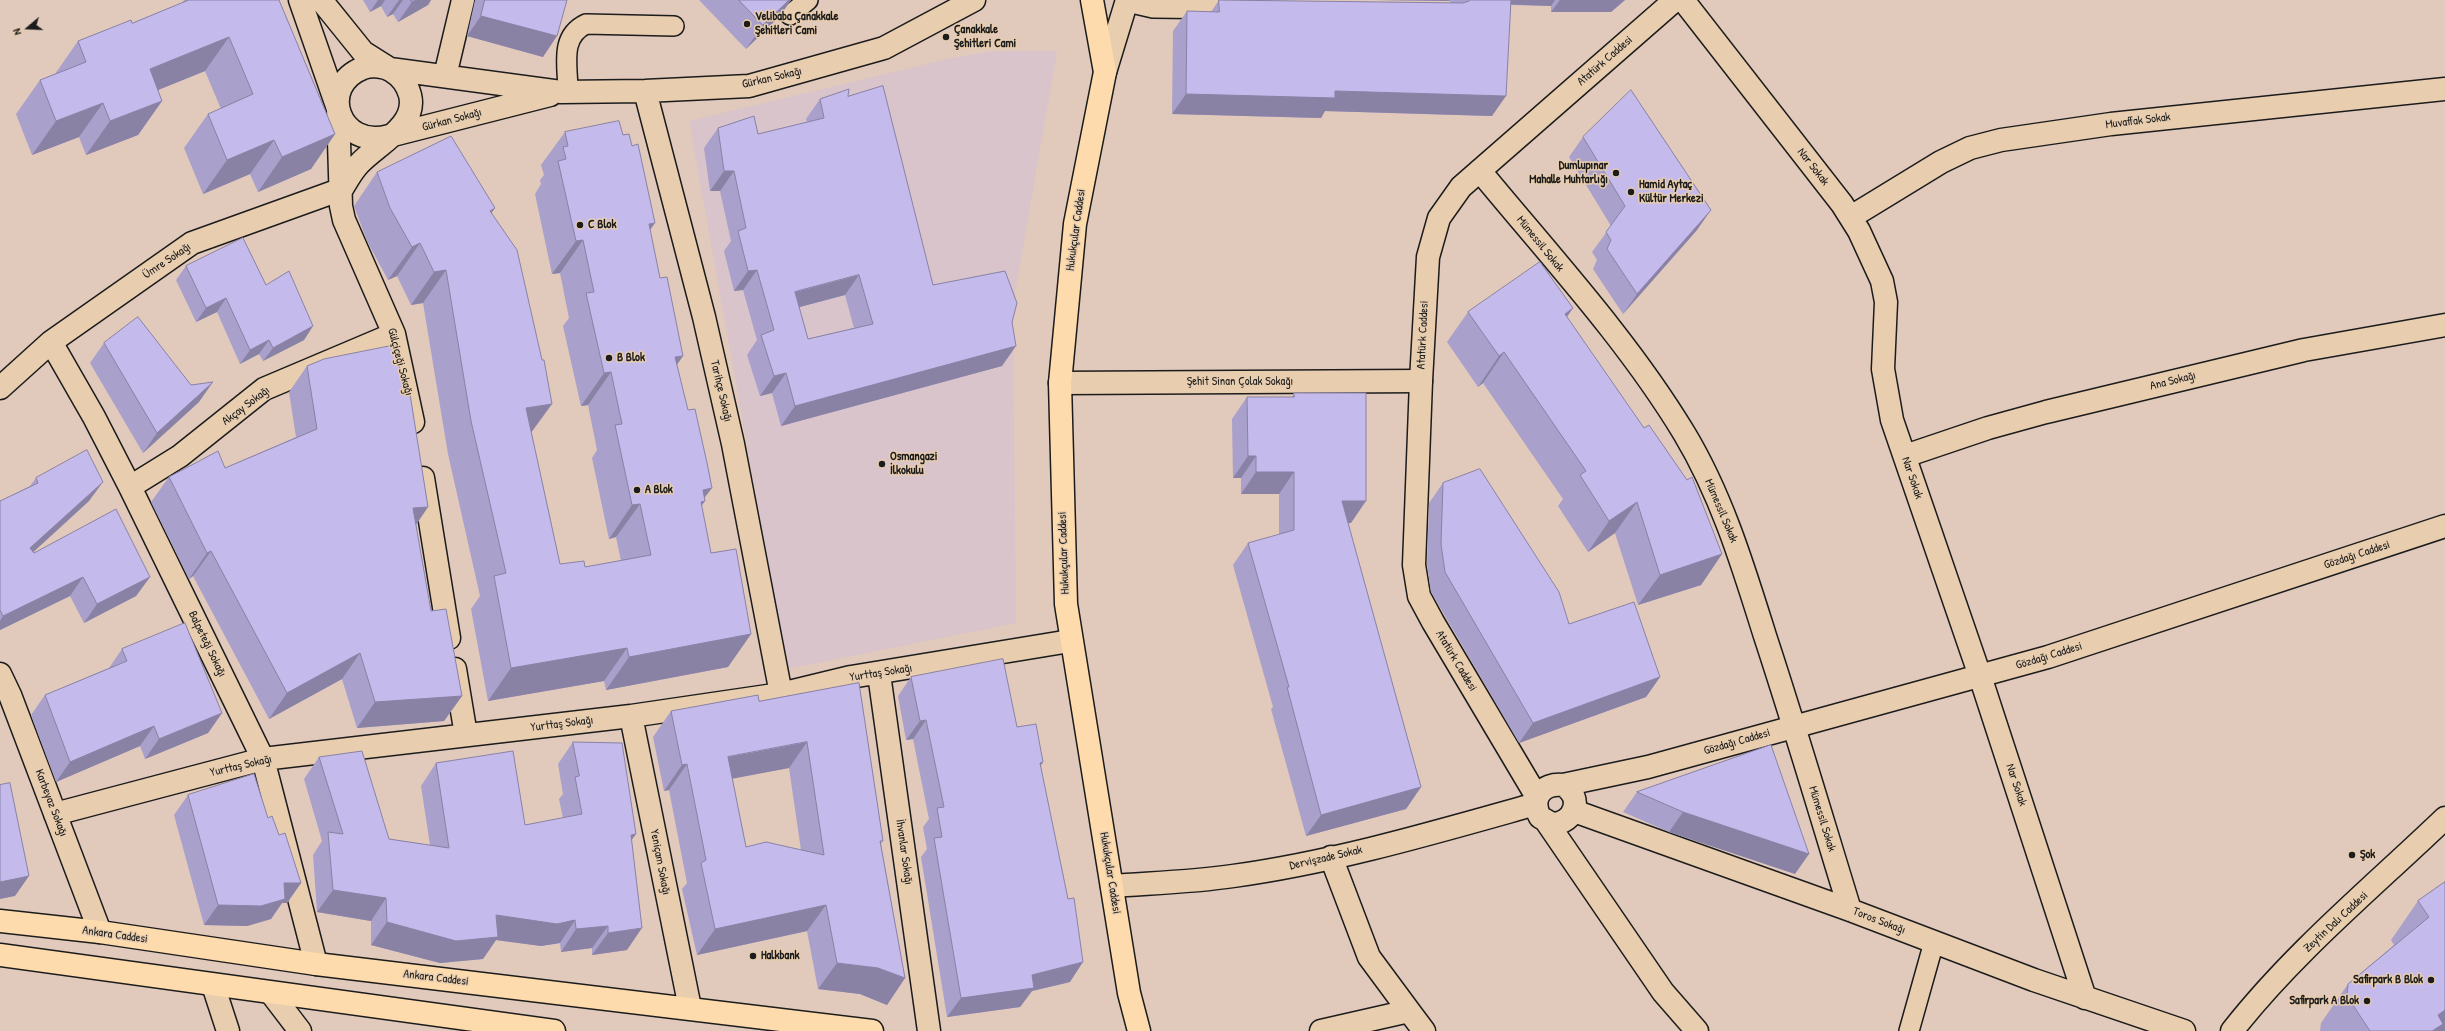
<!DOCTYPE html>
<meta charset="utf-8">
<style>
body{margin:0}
#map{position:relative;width:2445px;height:1031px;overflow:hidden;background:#e1c9bb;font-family:"Patrick Hand",sans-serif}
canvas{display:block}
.north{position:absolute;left:8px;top:8px;width:40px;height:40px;-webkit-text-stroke:3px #e8cdaf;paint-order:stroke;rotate:251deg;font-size:11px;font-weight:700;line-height:16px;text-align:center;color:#1c1c1c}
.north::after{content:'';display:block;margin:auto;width:14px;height:18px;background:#1c1c1c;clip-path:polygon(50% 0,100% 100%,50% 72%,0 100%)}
</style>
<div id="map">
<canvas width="2445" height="1031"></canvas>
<div class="north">N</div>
</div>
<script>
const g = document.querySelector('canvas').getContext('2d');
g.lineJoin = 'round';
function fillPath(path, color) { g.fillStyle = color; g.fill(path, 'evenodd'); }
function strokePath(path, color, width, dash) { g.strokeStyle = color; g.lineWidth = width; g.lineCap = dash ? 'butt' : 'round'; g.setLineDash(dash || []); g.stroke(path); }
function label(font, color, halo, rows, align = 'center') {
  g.font = font + ' "Patrick Hand",sans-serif'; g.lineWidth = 3; g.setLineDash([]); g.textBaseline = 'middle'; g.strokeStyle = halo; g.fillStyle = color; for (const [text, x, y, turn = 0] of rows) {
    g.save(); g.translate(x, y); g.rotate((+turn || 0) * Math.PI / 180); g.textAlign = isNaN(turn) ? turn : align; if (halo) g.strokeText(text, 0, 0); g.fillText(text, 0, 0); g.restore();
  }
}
fillPath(new Path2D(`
 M 996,51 L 1057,51 L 1013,305 L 1016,623 L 787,669 L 689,121 L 952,58 Z`), '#d8c4ca');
const service = new Path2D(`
 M 1127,2 L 1153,8 L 1238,9
 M 790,15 L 808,0
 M 568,92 C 568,66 559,37 586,24 L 674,26
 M 1909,1031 L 1934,942`);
const minor = new Path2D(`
 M 300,0 L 338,109 L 341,206 L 344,220 L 394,334 L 413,422
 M 321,0 L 363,52 L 390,69 L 561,92 L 645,91 L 749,86 L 884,48 L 974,0
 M 1683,0 L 1842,204 L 1859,231 L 1882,281 L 1886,302 L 1883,369 L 1892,420 L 1980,676 L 2085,998
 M 445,76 L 463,0
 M 645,91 L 704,317 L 733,444 L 781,694
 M 1480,171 C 1550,256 1627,339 1684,433 C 1722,496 1743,566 1765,636 C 1795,727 1822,819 1850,910
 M 342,189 C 347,181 352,171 359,164 C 376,145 418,126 410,95 C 407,84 402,77 392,71 C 385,66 372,65 363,68 C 317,86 339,150 389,136 L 550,95
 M 1851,217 L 1941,162 L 1970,148 L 2001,140 L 2111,124 L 2445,89
 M 51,342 L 94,417 L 130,487 L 263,759 L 316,964
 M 1060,383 L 1421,381
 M 0,388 L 51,342 L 192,243 L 342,189
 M 1905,456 L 1988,428 L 2046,412 L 2304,350 L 2445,325
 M 423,478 L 449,638
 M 130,487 L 180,456 L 264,389 L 394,334
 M 455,669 L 466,735
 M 0,674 L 10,695 L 100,932
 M 879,674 L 929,1031
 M 631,716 L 690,1008
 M 1574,811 L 1850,910 L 2034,980 L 2184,1031
 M 55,814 L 263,759 L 631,716 L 781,694 L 851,677 L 1070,641
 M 1331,857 L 1369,957 L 1409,1011
 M 1112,886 C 1152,883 1193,882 1233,876 C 1335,862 1436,832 1536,804
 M 213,985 L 228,1031
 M 271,993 L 300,1031
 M 1321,1031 L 1409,1011 L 1424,1031`);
const tertiary = new Path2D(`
 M 1105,72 L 1127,0
 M 1563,785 C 1584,797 1575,823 1552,824 L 1540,817 C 1530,798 1542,783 1563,785 L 1648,767 L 2048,657 L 2445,526
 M 1537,797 L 1433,622 L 1419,596 L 1414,565 L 1421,381 L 1428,257 L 1439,218 L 1461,187 L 1675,0
 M 1546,821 L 1663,992 L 1697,1031
 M 2232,1031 C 2294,952 2373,887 2445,818`);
const primary = new Path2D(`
 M 1092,0 L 1105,72 L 1075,224 L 1060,383 L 1066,604 L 1129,993 L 1139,1031
 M 0,921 L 100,932 L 316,964 L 872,1031
 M 0,955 L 554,1031`);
strokePath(service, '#1c1c1c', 22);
strokePath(minor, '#1c1c1c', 25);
strokePath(tertiary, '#1c1c1c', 25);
strokePath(primary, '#1c1c1c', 25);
strokePath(service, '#e8cdaf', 19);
strokePath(minor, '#e8cdaf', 22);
strokePath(tertiary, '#e8cdaf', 22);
strokePath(primary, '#fedbac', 22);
fillPath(new Path2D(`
 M 184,0 L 279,0 L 335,134 L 311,169 L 258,192 L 250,174 L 203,194 L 184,148 L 208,114 L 221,109 L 205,71 L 158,90 L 162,101 L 138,135 L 86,155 L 79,137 L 32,155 L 16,114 L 40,80 L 55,74 L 78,41 L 132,23 L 182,3 Z
 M 363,0 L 431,0 L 428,5 L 398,22 L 393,14 L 387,17 L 381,6 L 370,12 Z
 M 475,0 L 567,0 L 543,57 L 467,36 Z
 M 699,0 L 791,0 L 779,17 L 746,49 Z
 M 1219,0 L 1452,3 L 1449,1 L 1375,0 L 1625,0 L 1611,12 L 1551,12 L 1551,6 L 1511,5 L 1492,116 L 1325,111 L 1321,118 L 1172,114 L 1173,31 L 1187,11 L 1211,12 Z
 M 848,96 L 933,285 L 1012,322 L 1002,366 L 781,426 L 772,393 L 760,396 L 747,355 L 757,340 L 743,290 L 734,291 L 724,251 L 731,241 L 720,191 L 710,191 L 704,148 L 718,128 L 758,134 L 807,122 L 806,119 L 820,99 ZM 845,295 L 854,328 L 808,339 L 799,307 Z
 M 565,132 L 623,135 L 650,230 L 704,498 L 701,505 L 711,553 L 751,634 L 728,667 L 606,690 L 604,681 L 488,701 L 471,609 L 480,596 L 448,454 L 423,303 L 411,305 L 397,276 L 388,280 L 367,241 L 354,206 L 377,172 L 492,213 L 531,433 L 560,564 L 585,567 L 621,561 L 616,537 L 609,539 L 592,458 L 597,450 L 588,405 L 581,406 L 563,326 L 569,318 L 560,273 L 552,274 L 535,194 L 541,184 L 540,180 L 544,175 L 541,165 Z
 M 1583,137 L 1697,230 L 1623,314 L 1593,269 L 1597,260 L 1592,252 L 1611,226 L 1569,157 Z
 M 186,266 L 266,285 L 313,326 L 304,340 L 263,361 L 259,354 L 240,364 L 217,312 L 196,322 L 176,280 Z
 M 1573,308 L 1567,317 L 1722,554 L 1701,585 L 1638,605 L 1615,533 L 1588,552 L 1558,506 L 1563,499 L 1483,383 L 1478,387 L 1447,342 L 1468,312 Z
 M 104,343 L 199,402 L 143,453 L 90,363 Z
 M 307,366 L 404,395 L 428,507 L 416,525 L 431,611 L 462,696 L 444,721 L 357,728 L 342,679 L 269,719 L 193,576 L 189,579 L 151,502 L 169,477 L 225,468 L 296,437 L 289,392 Z
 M 1294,393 L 1351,523 L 1348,523 L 1421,787 L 1406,809 L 1306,836 L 1271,709 L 1273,707 L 1233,565 L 1248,543 L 1279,535 L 1279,494 L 1241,494 L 1241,478 L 1233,478 L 1232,419 L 1247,397 L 1292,397 Z
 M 36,478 L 89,501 L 33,552 L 34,553 L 150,577 L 136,596 L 84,623 L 70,596 L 0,630 L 0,501 L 30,486 Z
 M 1443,483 L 1569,624 L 1660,677 L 1646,697 L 1519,743 L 1431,592 L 1427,564 L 1429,503 Z
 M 122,649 L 222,713 L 208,733 L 145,759 L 140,746 L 56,782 L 31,715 L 45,695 L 109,668 Z
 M 911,677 L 1017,727 L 1043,762 L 1040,767 L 1070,982 L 1032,991 L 1020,1007 L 947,1017 L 921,857 L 927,849 L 923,827 L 929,819 L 913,739 L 906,740 L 898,696 Z
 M 859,683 L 883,841 L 881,844 L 905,978 L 887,1005 L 860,994 L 818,989 L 807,931 L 697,955 L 682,889 L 687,883 L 669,790 L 664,791 L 653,737 L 671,711 L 759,701 ZM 789,768 L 801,850 L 746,847 L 732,778 Z
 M 573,742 L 636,834 L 631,840 L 627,950 L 592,955 L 592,948 L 561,952 L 560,943 L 541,946 L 496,940 L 483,959 L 440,963 L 371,945 L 371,921 L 317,912 L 313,855 L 322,841 L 304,779 L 319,757 L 389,839 L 430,845 L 421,786 L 436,763 L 525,825 L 563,818 L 559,799 L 563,794 L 558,764 Z
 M 1771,745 L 1795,874 L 1669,832 L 1623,812 L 1637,792 Z
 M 188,795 L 268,818 L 279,835 L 301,883 L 287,903 L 282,903 L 271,919 L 247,926 L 204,925 L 174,815 Z
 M 2445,882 L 2445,1031 L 2320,1031 L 2321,1023 L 2348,984 L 2394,945 L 2391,940 L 2418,901 Z`), '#a9a0cb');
fillPath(new Path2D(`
 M 378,0 L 385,0 L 381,6 L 370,12 Z
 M 399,0 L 403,0 L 393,14 L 387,17 Z
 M 416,0 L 431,0 L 428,5 L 398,22 L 412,2 Z
 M 788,0 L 791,0 L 779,17 L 746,49 L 763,25 Z
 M 1375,0 L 1450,0 L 1449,1 Z
 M 1501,0 L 1555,0 L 1551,6 L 1498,4 Z
 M 1560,0 L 1625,0 L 1611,12 L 1551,12 Z
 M 481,16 L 557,36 L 543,57 L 467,36 Z
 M 229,37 L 205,71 L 126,103 L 150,69 Z
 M 1335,91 L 1506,96 L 1492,116 L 1325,111 L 1321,118 L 1172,114 L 1186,94 Z
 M 162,101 L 138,135 L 86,155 L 110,121 Z
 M 103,103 L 79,137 L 32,155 L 56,121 Z
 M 335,134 L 311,169 L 258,192 L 282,157 Z
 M 274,140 L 250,174 L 203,194 L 227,160 Z
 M 724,171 L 734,171 L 720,191 L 710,191 Z
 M 495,208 L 472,241 L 490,211 Z
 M 1711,210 L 1697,230 L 1623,314 L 1637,294 Z
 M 655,223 L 632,256 L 649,224 Z
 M 583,240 L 560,273 L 552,274 L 576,241 Z
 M 420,243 L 397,276 L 388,280 L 412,247 Z
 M 446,270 L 423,303 L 411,305 L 434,272 Z
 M 757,270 L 743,290 L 734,291 L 748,271 Z
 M 859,275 L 845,295 L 781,312 L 795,292 Z
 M 226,298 L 217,312 L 196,322 L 206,308 Z
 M 1573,308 L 1551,339 L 1565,314 Z
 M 313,326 L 304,340 L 263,361 L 273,348 Z
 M 269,340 L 259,354 L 240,364 L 250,350 Z
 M 1016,346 L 1002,366 L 781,426 L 795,406 Z
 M 1504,352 L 1483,383 L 1478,387 L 1499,356 Z
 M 683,356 L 660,389 L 675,357 Z
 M 611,372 L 588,405 L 581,406 L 604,373 Z
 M 786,373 L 772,393 L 760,396 L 774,376 Z
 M 213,382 L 199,402 L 143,453 L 157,433 Z
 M 552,404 L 528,437 L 526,408 Z
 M 1248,456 L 1256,456 L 1241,478 L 1233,478 Z
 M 1256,472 L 1294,472 L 1279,494 L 1241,494 Z
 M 103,482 L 89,501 L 17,567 L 30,548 Z
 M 712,488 L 702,501 L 705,501 L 681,534 L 703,490 Z
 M 1342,501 L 1366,501 L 1351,523 L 1327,523 Z
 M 1637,502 L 1615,533 L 1588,552 L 1609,521 Z
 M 640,504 L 616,537 L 609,539 L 632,505 Z
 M 428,507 L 410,533 L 413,508 Z
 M 211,551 L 193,576 L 189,579 L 207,553 Z
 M 1722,554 L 1701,585 L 1638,605 L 1660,575 Z
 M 83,577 L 70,596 L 0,630 L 0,621 L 3,616 Z
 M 150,577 L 136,596 L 84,623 L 97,604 Z
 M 751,634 L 728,667 L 606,690 L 629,657 Z
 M 627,648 L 604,681 L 488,701 L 511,668 Z
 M 360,653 L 342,679 L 269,719 L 287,693 Z
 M 1660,677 L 1646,697 L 1519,743 L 1533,723 Z
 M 462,696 L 444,721 L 357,728 L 375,702 Z
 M 222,713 L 208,733 L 145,759 L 159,739 Z
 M 926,720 L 913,739 L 906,740 L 920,721 Z
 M 154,726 L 140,746 L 56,782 L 70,762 Z
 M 807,742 L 789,768 L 710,783 L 728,757 Z
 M 1043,762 L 1030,781 L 1040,763 Z
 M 687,764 L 669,790 L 664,791 L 682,765 Z
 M 1421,787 L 1406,809 L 1306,836 L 1321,815 Z
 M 1683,812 L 1809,854 L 1795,874 L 1669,832 Z
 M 636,834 L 620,856 L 631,835 Z
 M 29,876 L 15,896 L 0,899 L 0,882 Z
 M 284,883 L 301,883 L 287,903 L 282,903 L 271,919 L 247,926 L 204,925 L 218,905 Z
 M 333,890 L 386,898 L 371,921 L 317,912 Z
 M 826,905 L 807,931 L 697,955 L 715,929 Z
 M 496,915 L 575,920 L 560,943 L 541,946 L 496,940 L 483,959 L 440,963 L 371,945 L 387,922 Z
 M 608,926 L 592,948 L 561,952 L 576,929 Z
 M 642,928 L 627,950 L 592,955 L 608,933 Z
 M 1083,962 L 1070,982 L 1032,991 L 1020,1007 L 947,1017 L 961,998 L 1032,975 Z
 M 837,963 L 878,968 L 905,978 L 887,1005 L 860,994 L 818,989 Z
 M 2445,1010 L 2445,1031 L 2426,1031 L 2438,1015 Z`), '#8982a5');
const building = new Path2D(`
 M 189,0 L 279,0 L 335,134 L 282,157 L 274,140 L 227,160 L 208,114 L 253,94 L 229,37 L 150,69 L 162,101 L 110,121 L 103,103 L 56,121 L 40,80 L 86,62 L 78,41 L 131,20 L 132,23 Z
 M 411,0 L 416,0 L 412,2 Z
 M 485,0 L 567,0 L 557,36 L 481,16 Z
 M 739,0 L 789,0 L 763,25 Z
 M 1219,0 L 1463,3 L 1469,1 L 1470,0 L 1511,0 L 1506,96 L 1335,91 L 1335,98 L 1186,94 L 1187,11 L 1219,12 Z
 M 883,86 L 933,285 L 1005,271 L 1017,303 L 1012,322 L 1016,346 L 795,406 L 786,373 L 774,376 L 761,335 L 774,330 L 757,270 L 748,271 L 738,231 L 746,228 L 734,171 L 724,171 L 718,128 L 754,116 L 758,134 L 824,118 L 820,99 L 849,89 L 848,96 ZM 859,275 L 873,324 L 808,339 L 795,292 Z
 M 1631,90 L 1711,210 L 1637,294 L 1607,249 L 1611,240 L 1606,232 L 1625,206 L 1583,137 Z
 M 619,121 L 623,135 L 629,134 L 632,146 L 638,144 L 655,223 L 649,224 L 660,278 L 667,277 L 683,356 L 675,357 L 688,410 L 695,409 L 707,463 L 712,488 L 703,490 L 705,501 L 701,502 L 711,553 L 736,549 L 751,634 L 629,657 L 627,648 L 511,668 L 494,576 L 506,573 L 471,421 L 446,270 L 434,272 L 420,243 L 412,247 L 390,208 L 377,172 L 451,136 L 495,208 L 490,211 L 517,250 L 542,360 L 544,360 L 552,404 L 526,408 L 560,564 L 584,561 L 585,567 L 651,555 L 640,504 L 632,505 L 615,425 L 622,424 L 611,372 L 604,373 L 586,293 L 594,292 L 583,240 L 576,241 L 558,161 L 566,159 L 563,147 L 568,146 L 565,132 Z
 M 243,238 L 266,285 L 289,271 L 313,326 L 273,348 L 269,340 L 250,350 L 226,298 L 206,308 L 186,266 Z
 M 1540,262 L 1573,308 L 1565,314 L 1644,428 L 1649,425 L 1687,480 L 1692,477 L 1722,554 L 1660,575 L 1637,502 L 1609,521 L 1580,475 L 1586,471 L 1504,352 L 1499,356 L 1468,312 Z
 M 138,317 L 191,385 L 213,382 L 157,433 L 104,343 Z
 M 396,345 L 404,395 L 410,394 L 428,507 L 413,508 L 431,611 L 446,609 L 462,696 L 375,702 L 360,653 L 287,693 L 211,551 L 207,553 L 169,477 L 218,451 L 225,468 L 317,429 L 307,366 L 324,359 Z
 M 1294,393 L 1366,393 L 1366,501 L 1342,501 L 1421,787 L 1321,815 L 1287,687 L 1289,687 L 1248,543 L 1294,530 L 1294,472 L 1256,472 L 1256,456 L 1248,456 L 1247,397 L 1294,397 Z
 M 87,450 L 103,482 L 30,548 L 34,553 L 116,509 L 150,577 L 97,604 L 83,577 L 3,616 L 0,610 L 0,501 L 38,483 L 36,478 Z
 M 1480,469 L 1559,592 L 1569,624 L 1634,602 L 1660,677 L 1533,723 L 1445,572 L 1441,544 L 1443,483 Z
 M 185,623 L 222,713 L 159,739 L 154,726 L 70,762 L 45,695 L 127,661 L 122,649 Z
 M 1003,659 L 1017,727 L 1036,724 L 1043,762 L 1040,763 L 1068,899 L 1074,898 L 1083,962 L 1032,975 L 1034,988 L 961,998 L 934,838 L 942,837 L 937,808 L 944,807 L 926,720 L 920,721 L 911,677 Z
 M 859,683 L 883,841 L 880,841 L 905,978 L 878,968 L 837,963 L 826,905 L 715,929 L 701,863 L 706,860 L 687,764 L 682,765 L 671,711 L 758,695 L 759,701 ZM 807,742 L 824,855 L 766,842 L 746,847 L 728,757 Z
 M 573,742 L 622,743 L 636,834 L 631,835 L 642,928 L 608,933 L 608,926 L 576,929 L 575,920 L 557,924 L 496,915 L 498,937 L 456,941 L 387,922 L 386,898 L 333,890 L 328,832 L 343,834 L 319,757 L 362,751 L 389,839 L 449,848 L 436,763 L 513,751 L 525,825 L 582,814 L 575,777 L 579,776 Z
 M 1771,745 L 1809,854 L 1683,812 L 1637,792 Z
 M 254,774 L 268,818 L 272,816 L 279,835 L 285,833 L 301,883 L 284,883 L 285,899 L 261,906 L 218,905 L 188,795 Z
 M 10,783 L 29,876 L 0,882 L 0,785 Z
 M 2445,882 L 2445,1010 L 2438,1015 L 2443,1024 L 2432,1031 L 2370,1031 L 2347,996 L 2348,984 L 2429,917 L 2418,901 Z`);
fillPath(building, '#c4baec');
strokePath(building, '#8982a5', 1);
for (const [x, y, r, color] of [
 [747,24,4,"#1c1c1c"],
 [946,37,4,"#1c1c1c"],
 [1616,173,4,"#1c1c1c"],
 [1631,192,4,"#1c1c1c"],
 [580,225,4,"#1c1c1c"],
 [609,358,4,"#1c1c1c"],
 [882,464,4,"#1c1c1c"],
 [637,490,4,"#1c1c1c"],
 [2352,855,4,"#1c1c1c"],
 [753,956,4,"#1c1c1c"],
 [2431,980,4,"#1c1c1c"],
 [2367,1001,4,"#1c1c1c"]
]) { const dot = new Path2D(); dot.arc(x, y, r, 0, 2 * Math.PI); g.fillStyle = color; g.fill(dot); strokePath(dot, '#e8cdaf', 1.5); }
label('bold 12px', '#1c1c1c', '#e8cdaf', [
 ["Velibaba Çanakkale",755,17],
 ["Şehitleri Cami",755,31],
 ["Çanakkale",954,30],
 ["Şehitleri Cami",954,44],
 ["Dumlupınar",1608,166,"right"],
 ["Mahalle Muhtarlığı",1608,180,"right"],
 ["Hamid Aytaç",1639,185],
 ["Kültür Merkezi",1639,199],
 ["C Blok",588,225],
 ["B Blok",617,358],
 ["Osmangazi",890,457],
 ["İlkokulu",890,471],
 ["A Blok",645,490],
 ["Şok",2360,855],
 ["Halkbank",761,956],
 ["Safirpark B Blok",2423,980,"right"],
 ["Safirpark A Blok",2359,1001,"right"]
], 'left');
label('12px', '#1c1c1c', '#e8cdaf', [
 ["Atatürk Caddesi",1605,61,-41],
 ["Gürkan Sokağı",772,78,-13],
 ["Gürkan Sokağı",452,120,-15],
 ["Muvaffak Sokak",2138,121,-7],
 ["Nar Sokak",1813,167,52],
 ["Hukukçular Caddesi",1076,230,-82],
 ["Mümessil Sokak",1540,244,51],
 ["Ümre Sokağı",167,261,-34],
 ["Atatürk Caddesi",1423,335,-87],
 ["Gülçiçeği Sokağı",400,362,75],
 ["Ana Sokağı",2173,381,-14],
 ["Şehit Sinan Çolak Sokağı",1240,382],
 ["Tarihçe Sokağı",721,391,77],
 ["Akçay Sokağı",246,406,-37],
 ["Nar Sokak",1912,478,71],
 ["Mümessil Sokak",1721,511,67],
 ["Hukukçular Caddesi",1064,553,-92],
 ["Gözdağı Caddesi",2357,555,-18],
 ["Balpeteği Sokağı",207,644,64],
 ["Gözdağı Caddesi",2049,656,-17],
 ["Atatürk Caddesi",1456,661,59],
 ["Yurttaş Sokağı",881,673,-9],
 ["Yurttaş Sokağı",562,724,-7],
 ["Gözdağı Caddesi",1737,742,-16],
 ["Yurttaş Sokağı",241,766,-13],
 ["Nar Sokak",2016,785,72],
 ["Karbeyaz Sokağı",51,803,69],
 ["Mümessil Sokak",1822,819,73],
 ["İhvanlar Sokağı",904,852,82],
 ["Dervişzade Sokak",1326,858,-13],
 ["Yeniçam Sokağı",660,862,79],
 ["Hukukçular Caddesi",1110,873,81],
 ["Toros Sokağı",1879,921,21],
 ["Zeytin Dalı Caddesi",2336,922,-43],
 ["Ankara Caddesi",115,935,8],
 ["Ankara Caddesi",436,978,7]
]);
</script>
